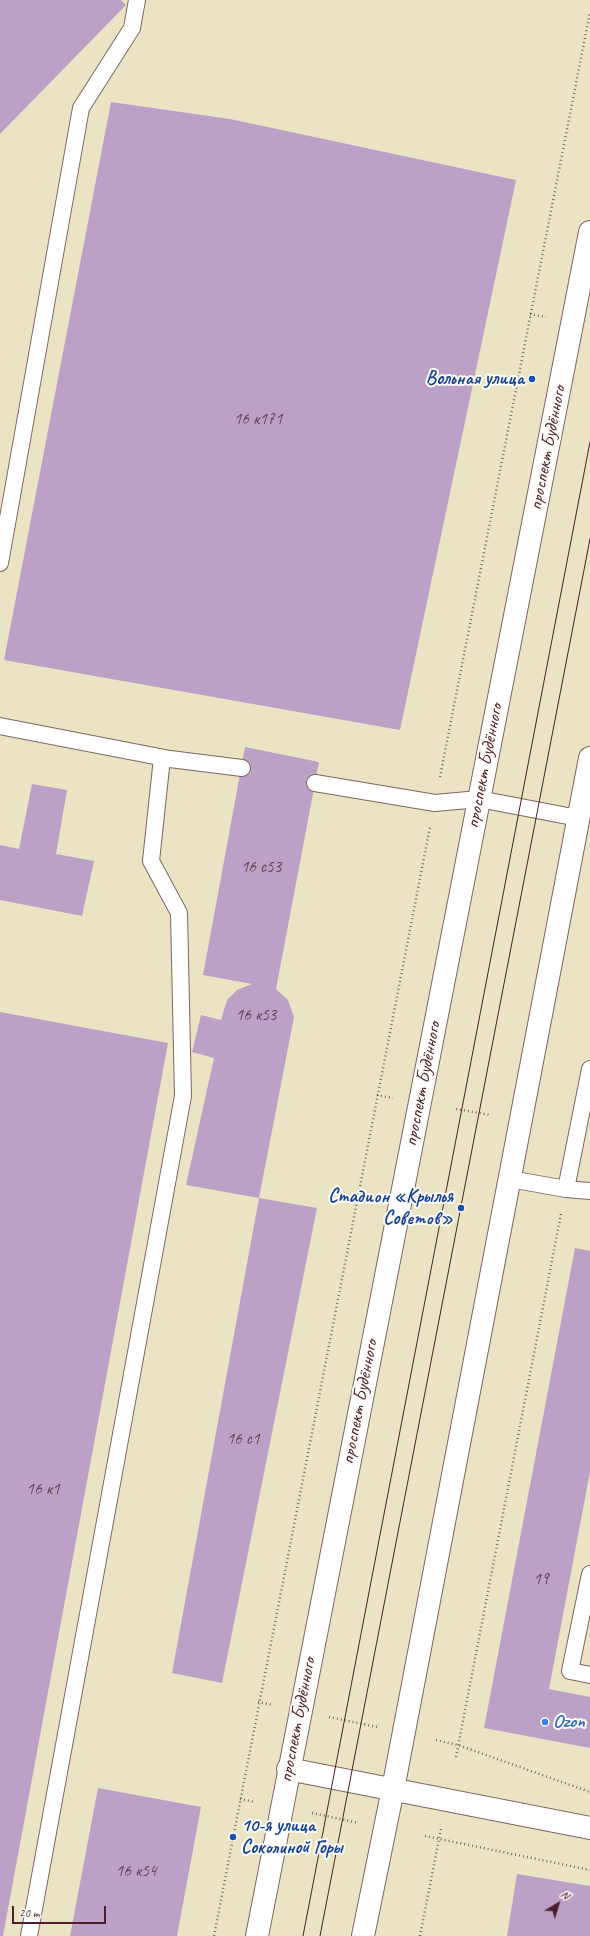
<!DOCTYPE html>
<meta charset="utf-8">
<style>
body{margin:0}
#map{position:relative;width:590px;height:1936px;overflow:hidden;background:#eae4c4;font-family:Caveat,sans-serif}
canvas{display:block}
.north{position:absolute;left:538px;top:1884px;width:40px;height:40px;-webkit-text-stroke:3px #fdfcf7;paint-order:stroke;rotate:38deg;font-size:11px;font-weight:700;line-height:16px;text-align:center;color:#4a1f2b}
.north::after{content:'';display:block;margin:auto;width:14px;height:18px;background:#4a1f2b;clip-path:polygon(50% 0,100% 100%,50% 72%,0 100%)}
.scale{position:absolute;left:12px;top:1906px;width:94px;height:18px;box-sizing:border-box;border:2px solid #4a1f2b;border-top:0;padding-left:5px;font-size:12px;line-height:14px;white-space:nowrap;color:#4a1f2b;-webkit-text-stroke:3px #fdfcf7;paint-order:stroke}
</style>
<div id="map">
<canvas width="590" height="1936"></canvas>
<div class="north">N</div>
<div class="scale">20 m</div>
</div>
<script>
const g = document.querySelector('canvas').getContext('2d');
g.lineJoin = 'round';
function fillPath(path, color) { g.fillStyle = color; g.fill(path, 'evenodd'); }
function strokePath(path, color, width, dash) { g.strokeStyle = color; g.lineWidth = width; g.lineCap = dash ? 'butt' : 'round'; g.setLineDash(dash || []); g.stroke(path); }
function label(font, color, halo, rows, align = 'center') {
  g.font = font + ' Caveat,sans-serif'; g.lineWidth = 4; g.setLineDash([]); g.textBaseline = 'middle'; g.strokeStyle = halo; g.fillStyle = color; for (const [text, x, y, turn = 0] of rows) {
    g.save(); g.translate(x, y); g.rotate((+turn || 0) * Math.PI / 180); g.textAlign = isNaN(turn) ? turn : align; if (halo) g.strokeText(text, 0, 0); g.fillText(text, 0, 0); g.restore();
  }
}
fillPath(new Path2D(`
 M 0,0 L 121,0 L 126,5 L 0,134 Z
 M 111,102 L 230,119 L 516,180 L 400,730 L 4,660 Z
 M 245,747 L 319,762 L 276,989 L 288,1000 L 294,1017 L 259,1198 L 317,1208 L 222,1683 L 172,1673 L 259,1198 L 186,1185 L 214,1058 L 192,1052 L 201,1015 L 221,1020 L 227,1000 L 237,990 L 252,984 L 203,975 Z
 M 32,784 L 67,790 L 56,854 L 94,861 L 82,916 L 0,900 L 0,845 L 19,849 Z
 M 0,1012 L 168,1043 L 3,1936 L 0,1936 Z
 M 575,1248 L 590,1251 L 590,1472 L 549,1689 L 590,1697 L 590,1748 L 484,1728 Z
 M 98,1788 L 201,1807 L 177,1936 L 70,1936 Z
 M 517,1874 L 590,1886 L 590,1936 L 507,1936 Z`), '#bca1c7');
const service = new Path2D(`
 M 0,563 L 81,108 L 132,28 L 137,0
 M 0,726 L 170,759 L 242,768
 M 315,783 L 435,803 L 479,799 L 578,818
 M 510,1179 L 566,1189 L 590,1191
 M 566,1189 L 590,1069
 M 590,1574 L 570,1671 L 590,1675
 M 29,1936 L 183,1096 L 179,913 L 151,861 L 162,758`);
const minor = new Path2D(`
 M 288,1769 L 590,1828`);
const secondary = new Path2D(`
 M 257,1936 L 590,232
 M 363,1936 L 393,1789 L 590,758`);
strokePath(service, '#826461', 18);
strokePath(minor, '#826461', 24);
strokePath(secondary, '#826461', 24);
strokePath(new Path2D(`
 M 530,314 L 546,317
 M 440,777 L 590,12
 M 377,1095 L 393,1098
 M 456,1109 L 491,1115
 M 258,1702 L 273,1705
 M 329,1717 L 377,1727
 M 436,1740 L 458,1745 L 590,1792
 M 456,1757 L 561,1214
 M 240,1799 L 255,1802
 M 312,1813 L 359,1823
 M 425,1836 L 590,1870
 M 214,1936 L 430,827
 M 420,1936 L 441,1829`), '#826461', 2.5, [1, 3]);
strokePath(service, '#fff', 16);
strokePath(minor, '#fff', 22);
strokePath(secondary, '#fff', 22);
strokePath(new Path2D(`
 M 303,1936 L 590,442
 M 320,1936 L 590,539`), '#4a1f2b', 1);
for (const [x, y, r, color] of [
 [532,379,4,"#1a4fb4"],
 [461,1208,4,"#1a4fb4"],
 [545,1722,4,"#3f7fe0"],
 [233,1837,4,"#1a4fb4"]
]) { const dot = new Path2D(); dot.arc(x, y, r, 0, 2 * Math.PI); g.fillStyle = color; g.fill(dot); strokePath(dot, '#fdfcf7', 1.5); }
label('17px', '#664052', null, [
 ["16 к171",258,420],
 ["16 c53",261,868],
 ["16 к53",256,1016],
 ["16 c1",243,1440],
 ["16 к1",43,1490],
 ["19",541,1580],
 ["16 к54",136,1872]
]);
label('bold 19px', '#164399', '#fdfcf7', [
 ["Вольная улица",524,379],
 ["Стадион «Крылья",453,1197],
 ["Советов»",453,1219],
 ["10-я улица",241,1826,"left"],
 ["Соколиной Горы",241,1848,"left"]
], 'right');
label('19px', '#4a1f2b', '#fdfcf7', [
 ["проспект Будённого",548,448,-79],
 ["проспект Будённого",485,766,-79],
 ["проспект Будённого",423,1084,-79],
 ["проспект Будённого",360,1402,-79],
 ["проспект Будённого",298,1720,-79]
]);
label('bold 19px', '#366cbe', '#fdfcf7', [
 ["Ozon",553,1722]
], 'left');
</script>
